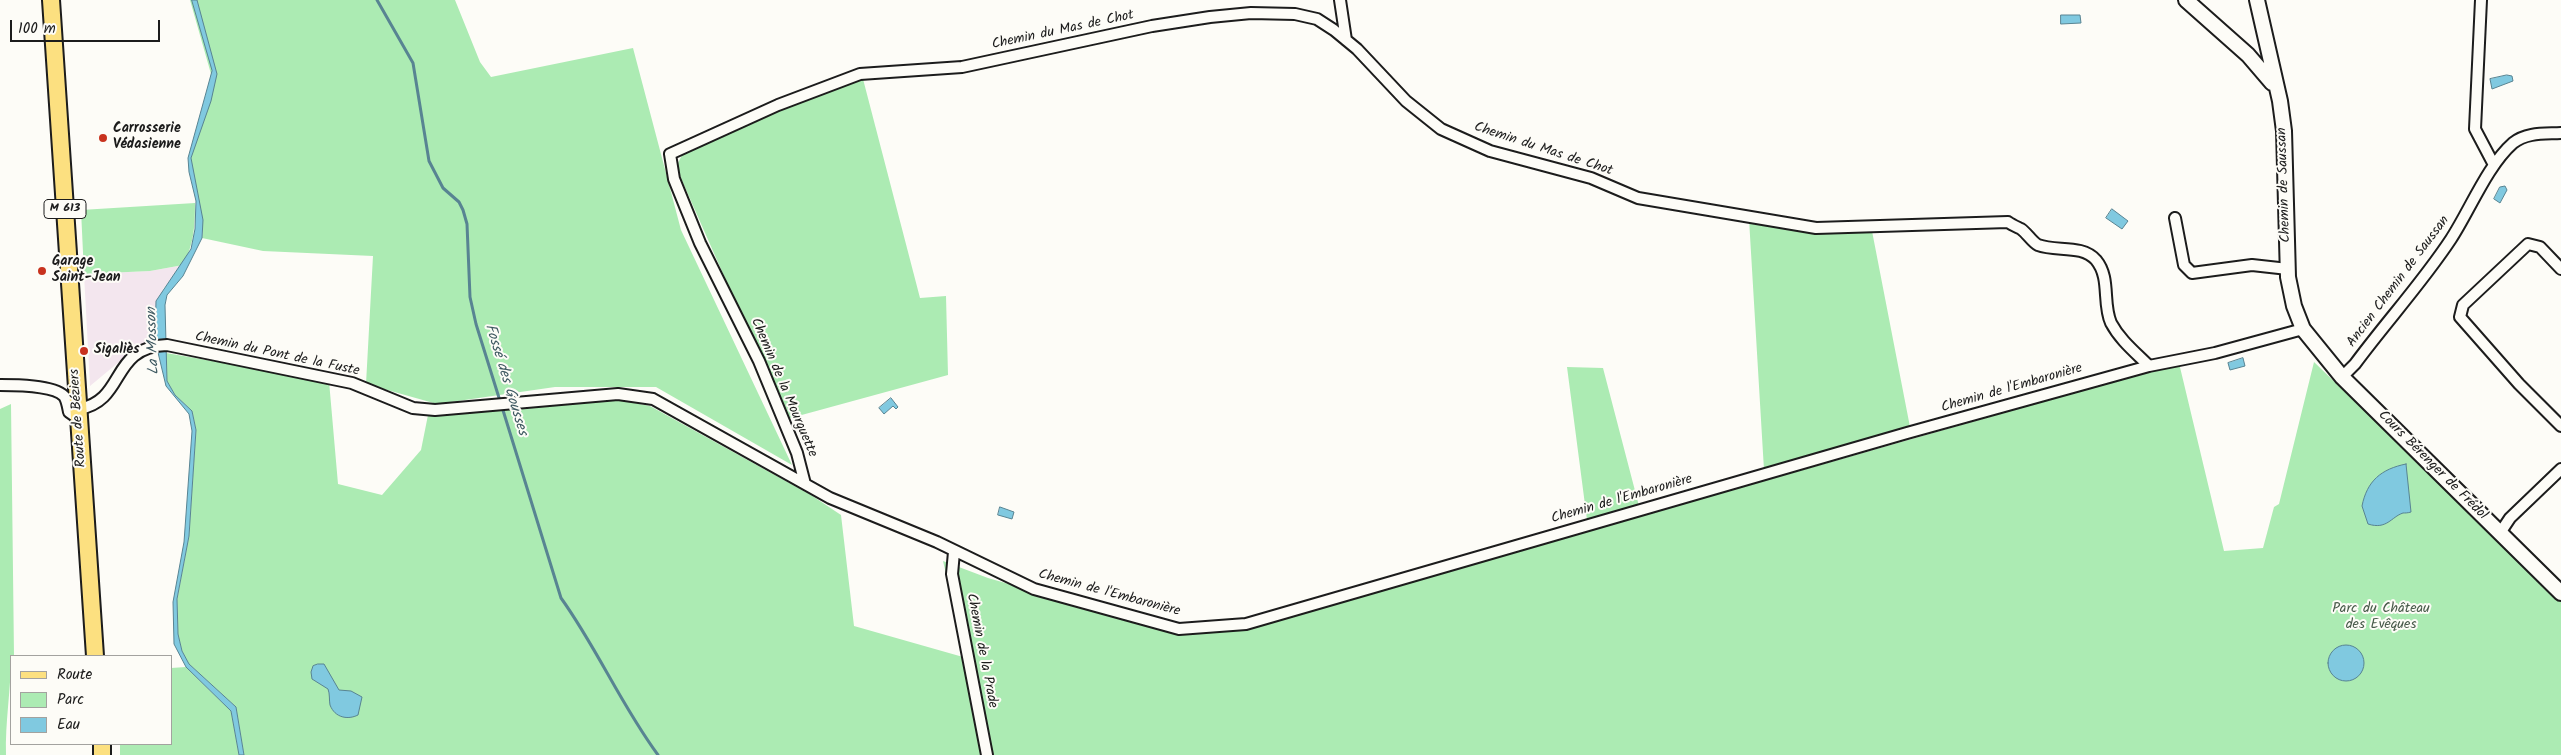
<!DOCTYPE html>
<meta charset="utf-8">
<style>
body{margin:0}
#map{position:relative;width:2561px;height:755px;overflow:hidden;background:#fdfcf7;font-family:Kalam,sans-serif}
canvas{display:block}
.legend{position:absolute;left:10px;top:655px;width:162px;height:90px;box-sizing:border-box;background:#fdfcf7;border:1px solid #a3a29f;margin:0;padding:6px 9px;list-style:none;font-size:15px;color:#1c1c1c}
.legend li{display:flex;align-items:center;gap:10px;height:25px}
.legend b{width:25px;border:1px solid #a3a29f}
.scale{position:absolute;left:10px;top:20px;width:150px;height:22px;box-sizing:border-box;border:2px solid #1c1c1c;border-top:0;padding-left:6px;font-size:15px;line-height:18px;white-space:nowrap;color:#1c1c1c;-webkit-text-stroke:4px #fdfcf7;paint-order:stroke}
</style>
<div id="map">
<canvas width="2561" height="755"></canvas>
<ul class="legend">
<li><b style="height:6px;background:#fce080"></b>Route</li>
<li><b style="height:14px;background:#acebb3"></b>Parc</li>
<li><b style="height:14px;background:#80c9e0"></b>Eau</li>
</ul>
<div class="scale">100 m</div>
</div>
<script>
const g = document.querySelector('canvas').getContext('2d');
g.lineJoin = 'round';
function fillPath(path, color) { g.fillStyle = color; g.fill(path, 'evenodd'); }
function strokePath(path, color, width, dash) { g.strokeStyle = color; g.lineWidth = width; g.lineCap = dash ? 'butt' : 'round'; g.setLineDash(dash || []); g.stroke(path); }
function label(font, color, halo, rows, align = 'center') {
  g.font = font + ' Kalam,sans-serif'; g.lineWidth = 4; g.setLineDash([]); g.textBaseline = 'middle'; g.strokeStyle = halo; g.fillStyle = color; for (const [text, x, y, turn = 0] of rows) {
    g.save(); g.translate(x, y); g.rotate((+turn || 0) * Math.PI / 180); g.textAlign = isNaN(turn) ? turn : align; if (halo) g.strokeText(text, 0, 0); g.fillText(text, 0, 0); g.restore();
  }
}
fillPath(new Path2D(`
 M 183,265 L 163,289 L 155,340 L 137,347 L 90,386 L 84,274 L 150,271 Z`), '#f3e6ee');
fillPath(new Path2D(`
 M 190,0 L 455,0 L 480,62 L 491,77 L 633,48 L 681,230 L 792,465 L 656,387 L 555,387 L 437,404 L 366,384 L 373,256 L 263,251 L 202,238 L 203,230 L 189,167 L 211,74 Z
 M 863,79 L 920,298 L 946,296 L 948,375 L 787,419 L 676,167 L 684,151 L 782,108 Z
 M 195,203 C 195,226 194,244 183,265 L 150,271 L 84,274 L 81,210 Z
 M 1749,219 L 1872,231 L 1910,427 L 1764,470 Z
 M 166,353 L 329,381 L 338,484 L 382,495 L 421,450 L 428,415 L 614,399 L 650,406 L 811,495 L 841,515 L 854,626 L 963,657 L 983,755 L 244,755 L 236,707 L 189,664 L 182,651 L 178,634 L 177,600 L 189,536 L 196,430 L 192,411 L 175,395 L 167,381 Z
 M 2314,362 L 2561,601 L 2561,755 L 989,755 L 943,561 L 988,578 L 1179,633 L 1214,632 L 1247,628 L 2179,363 L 2224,551 L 2263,548 L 2274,507 L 2279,504 Z
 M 1567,367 L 1603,368 L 1639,506 L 1587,520 Z
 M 11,404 L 14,656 L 11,656 C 11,690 5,722 6,755 L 0,755 L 0,409 Z
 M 186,667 L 231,711 L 239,755 L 120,755 L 120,744 L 171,744 L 171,668 Z`), '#acebb3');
const water = new Path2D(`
 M 192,0 L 197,0 L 217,74 L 211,101 L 191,158 L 203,220 L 202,238 L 183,276 L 167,295 L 165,305 L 167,381 L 175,395 L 192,411 L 196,430 L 189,536 L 177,599 L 178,634 L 182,651 L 189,664 L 236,707 L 244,755 L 239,755 L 231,711 L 186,667 L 174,644 L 173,602 L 184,542 L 192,431 L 189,414 L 166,386 L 155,340 L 156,301 L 191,249 L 195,229 L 196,201 L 189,172 L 188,158 L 212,71 Z
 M 2061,15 L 2080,15 L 2081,23 L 2061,24 Z
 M 2507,75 L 2512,76 L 2513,81 L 2492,89 L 2490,79 Z
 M 2500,187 L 2505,186 L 2507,190 L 2500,203 L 2494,199 Z
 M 2112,209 L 2128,221 L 2122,229 L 2106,218 Z
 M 2243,358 L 2245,366 L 2230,370 L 2228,363 Z
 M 891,398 L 898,407 L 896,409 L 893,406 L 884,414 L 879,408 Z
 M 2406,464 L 2411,512 C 2408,513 2405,513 2403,513 C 2391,517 2387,530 2368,524 L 2362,506 C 2367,481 2381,469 2406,464 Z
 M 1000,507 L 1014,512 L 1012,519 L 998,515 Z
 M2328 663a18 18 0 1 1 36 0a18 18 0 1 1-36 0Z
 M 318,664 L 324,664 L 339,690 L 351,691 L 362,697 L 358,715 C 348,720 335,718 330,705 C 329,700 330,694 328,689 L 312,679 L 311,672 L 313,666 Z`);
fillPath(water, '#80c9e0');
strokePath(water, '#588492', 1);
strokePath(new Path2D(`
 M 377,0 L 413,63 L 429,161 L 443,188 L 459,202 L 463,210 L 467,224 L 470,297 L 476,324 L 500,401
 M 502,407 L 561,598 C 597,648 621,705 658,755`), '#588492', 3);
const minor = new Path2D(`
 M 1340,0 L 1346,40
 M 2481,0 L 2475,129 L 2494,165
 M 2175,218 L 2184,265 L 2192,273 L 2252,265 L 2288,269
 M 2561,269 L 2540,247 L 2528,244 L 2463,305 L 2460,317 L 2519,384 L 2561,426
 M 2342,377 L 2355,364 C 2386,322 2422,283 2451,239 C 2470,210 2487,166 2513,143 C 2527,132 2545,134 2561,133
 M 0,385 C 15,385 53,385 64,396 C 67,400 68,407 69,412 L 79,419
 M 79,409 C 127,400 109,347 167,345 L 352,383 L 413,408 L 435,410 L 618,394 L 653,399 L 830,498 L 937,542 L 1034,589 L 1179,629 L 1246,624 L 1907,433 L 2149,366 L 2215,353 L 2303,329
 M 805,484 L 797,453 L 759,361 L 700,243 L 674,179 L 670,154 L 778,105 L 860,74 L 962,67 L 1152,26 L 1210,17 L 1251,13 L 1295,14 L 1317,19 L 1334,30 L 1357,49 L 1406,101 L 1441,129 L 1490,151 L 1591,178 L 1638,198 L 1816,228 L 2008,222 C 2012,225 2017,227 2021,229 C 2027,233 2032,242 2038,245 C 2056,252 2082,244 2096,260 C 2111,278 2102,303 2111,323 C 2120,340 2135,352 2149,366
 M 2500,533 L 2510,518 L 2561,469
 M 954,552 L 952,574 L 987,755`);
const tertiary = new Path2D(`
 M 2186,0 L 2248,55 L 2272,83
 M 2257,0 L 2280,101 L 2284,131 L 2288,277 L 2294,306 L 2303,329 L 2342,377 L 2561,593`);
const primary = new Path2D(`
 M 51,0 L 95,656
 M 102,744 L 102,755`);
strokePath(minor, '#1c1c1c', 14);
strokePath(tertiary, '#1c1c1c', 18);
strokePath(primary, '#1c1c1c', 20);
strokePath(minor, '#fdfcf7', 10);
strokePath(tertiary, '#fdfcf7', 14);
strokePath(primary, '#fce080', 16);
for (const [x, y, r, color] of [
 [103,138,5,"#c8321e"],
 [42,271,5,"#c8321e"],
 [84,351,5,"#c8321e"]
]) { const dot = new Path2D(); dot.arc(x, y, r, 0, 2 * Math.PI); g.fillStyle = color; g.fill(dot); strokePath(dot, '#fdfcf7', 2); }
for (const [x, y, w] of [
 [65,209,42]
]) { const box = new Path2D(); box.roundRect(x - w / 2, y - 9.5, w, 19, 4); g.fillStyle = '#fdfcf7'; g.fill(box); strokePath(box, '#1c1c1c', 1); }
label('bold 12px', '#1c1c1c', null, [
 ["M 613",65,209]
]);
label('14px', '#1c1c1c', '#fdfcf7', [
 ["Chemin du Mas de Chot",1063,31,-12],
 ["Chemin du Mas de Chot",1543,150,18],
 ["Chemin de Saussan",2285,185,-92],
 ["Ancien Chemin de Saussan",2399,282,-53],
 ["Chemin du Pont de la Fuste",277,355,12],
 ["Chemin de la Mourguette",783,388,67],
 ["Chemin de l'Embaronière",2012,389,-16],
 ["Route de Béziers",79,418,-94],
 ["Cours Bérenger de Frédol",2432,466,45],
 ["Chemin de l'Embaronière",1622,500,-16],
 ["Chemin de l'Embaronière",1109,594,15],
 ["Chemin de la Prade",981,651,79]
]);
label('bold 14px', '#1c1c1c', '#fdfcf7', [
 ["Carrosserie",113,130],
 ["Védasienne",113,146],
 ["Garage",52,263],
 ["Saint-Jean",52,279],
 ["Sigaliès",94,351]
], 'left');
label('14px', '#475a49', '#fdfcf7', [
 ["Parc du Château",2381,610],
 ["des Evêques",2381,626]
]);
label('italic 15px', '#3f5961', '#fdfcf7', [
 ["La Mosson",154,341,-92],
 ["Fossé des Gousses",505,380,73]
]);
</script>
